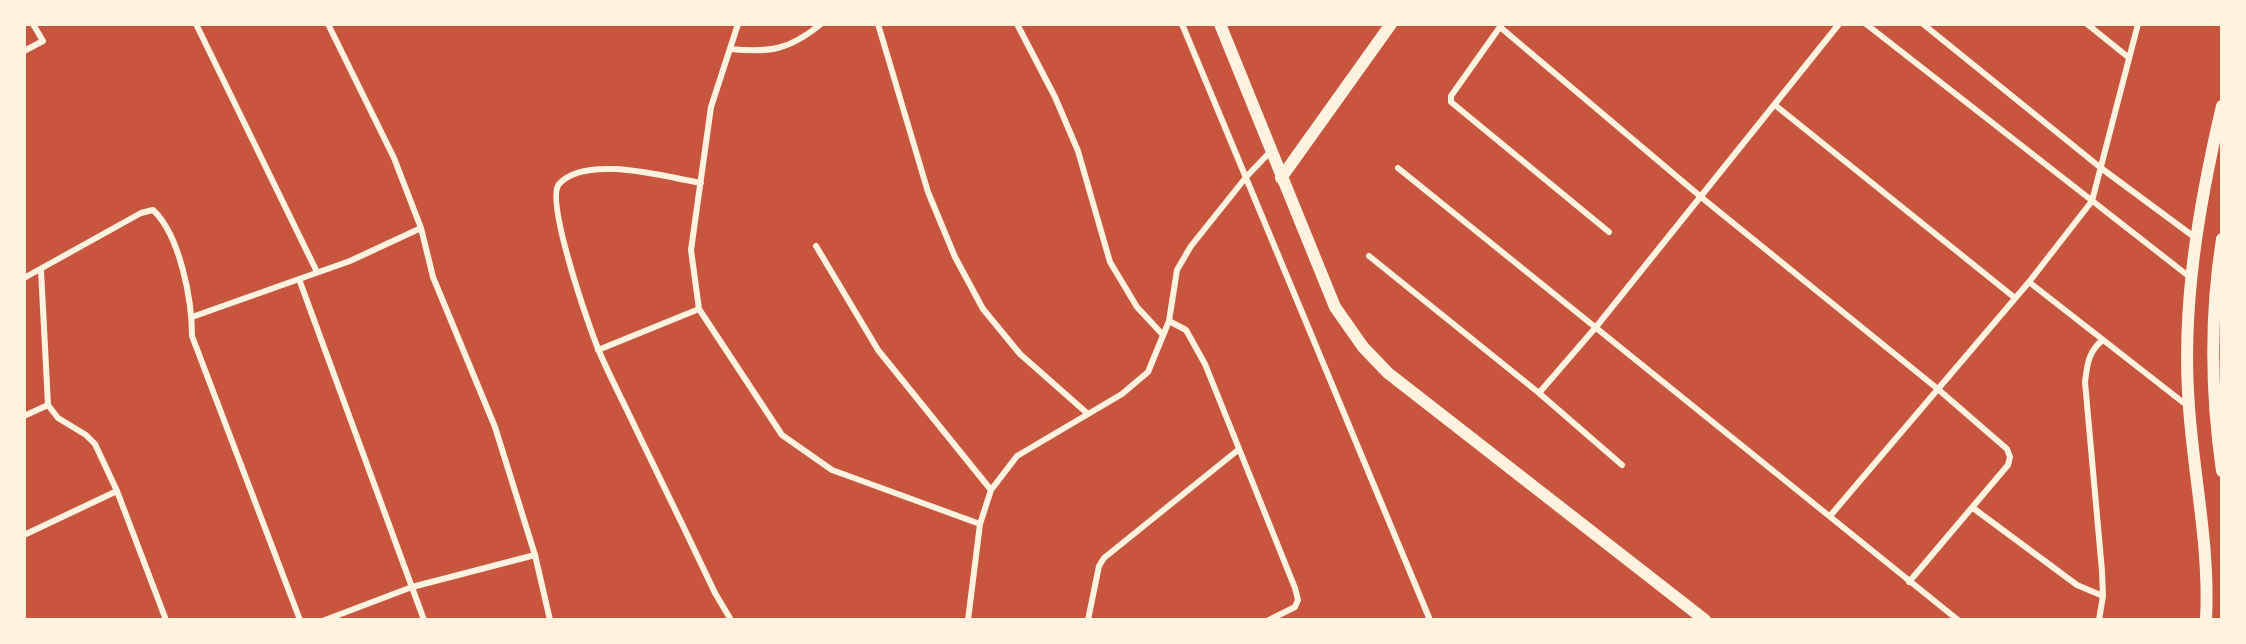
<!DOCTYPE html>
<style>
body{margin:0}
#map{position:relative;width:2246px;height:644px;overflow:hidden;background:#c8553d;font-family:"Fira Sans",sans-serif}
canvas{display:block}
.frame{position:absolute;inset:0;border:26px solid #fff3e0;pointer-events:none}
</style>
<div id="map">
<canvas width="2246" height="644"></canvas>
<div class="frame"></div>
</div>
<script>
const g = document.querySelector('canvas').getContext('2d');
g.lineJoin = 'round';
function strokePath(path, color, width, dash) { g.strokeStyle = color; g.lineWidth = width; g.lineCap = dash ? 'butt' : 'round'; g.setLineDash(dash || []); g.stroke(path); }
strokePath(new Path2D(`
 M 196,24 L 317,272
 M 328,24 L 394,158 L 421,228 L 433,277 L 495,427 L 535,555 L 550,620
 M 738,24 L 711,107 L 691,250 L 699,309 L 782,435 L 832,470 L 980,524
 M 878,24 L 928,192 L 955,257 L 983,309 L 1020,354 L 1088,414
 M 1017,24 L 1055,97 L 1078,151 L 1110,262 L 1137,307 L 1163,335
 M 1182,24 L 1430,620
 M 1502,24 L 1451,96 L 1451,102 L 1609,232
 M 1866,24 L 2191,278
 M 1923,24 L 2101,168 L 2197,239
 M 2087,24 L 2128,57
 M 1500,27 L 1701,197 L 1939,390 L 2007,449 L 2010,457 L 2008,465 L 1909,582
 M 730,49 C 770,53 789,50 821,24
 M 24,51 L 43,41 L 33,24
 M 1775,105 L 2015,298
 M 1398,168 L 1958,620
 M 701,183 C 666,177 586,154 559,184 C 545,201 589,327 599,351 C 610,377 624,403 636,429 C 663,484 689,538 715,593 L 731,620
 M 816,246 L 878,350 L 991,490
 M 1369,256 L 1539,393 L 1622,465
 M 41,270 L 48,405 L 58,418 L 86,435 L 95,444 L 117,491 L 166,620
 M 24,278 L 141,213 L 153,210 C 180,235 192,300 192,336 L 300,620
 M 299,279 L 424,620
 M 2029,282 L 2189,407
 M 192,317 L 350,261 L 421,228
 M 1169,321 L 1186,330 L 1205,364 L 1295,588 L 1298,600 L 1295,607 L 1269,620
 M 598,350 L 699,309
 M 1539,393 L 1596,327 L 1839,24
 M 24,416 L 48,405
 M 1973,508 L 2077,585 L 2103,596
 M 1830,516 L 2029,282 L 2092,201 L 2138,24
 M 24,535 L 117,491
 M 325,620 L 412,587 L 535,555
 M 968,620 L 980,524 L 991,490 L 1017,456 L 1122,394 L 1148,372 L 1169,321 L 1177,270 L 1191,246 L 1247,176 L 1270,152
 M 1088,620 L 1099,566 L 1104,558 L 1238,450
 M 2099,620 L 2103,596 L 2102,571 L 2085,382 C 2087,366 2088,351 2103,340`), '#fff3e0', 6);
strokePath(new Path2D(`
 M 1281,178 L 1391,24
 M 2222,239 C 2210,315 2211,395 2222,471
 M 2206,620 C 2210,548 2194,479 2189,407 C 2181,307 2199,204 2222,106`), '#fff3e0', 12);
strokePath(new Path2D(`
 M 1220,24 L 1335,307 L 1363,347 L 1388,373 L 1705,620`), '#fff3e0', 12);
</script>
